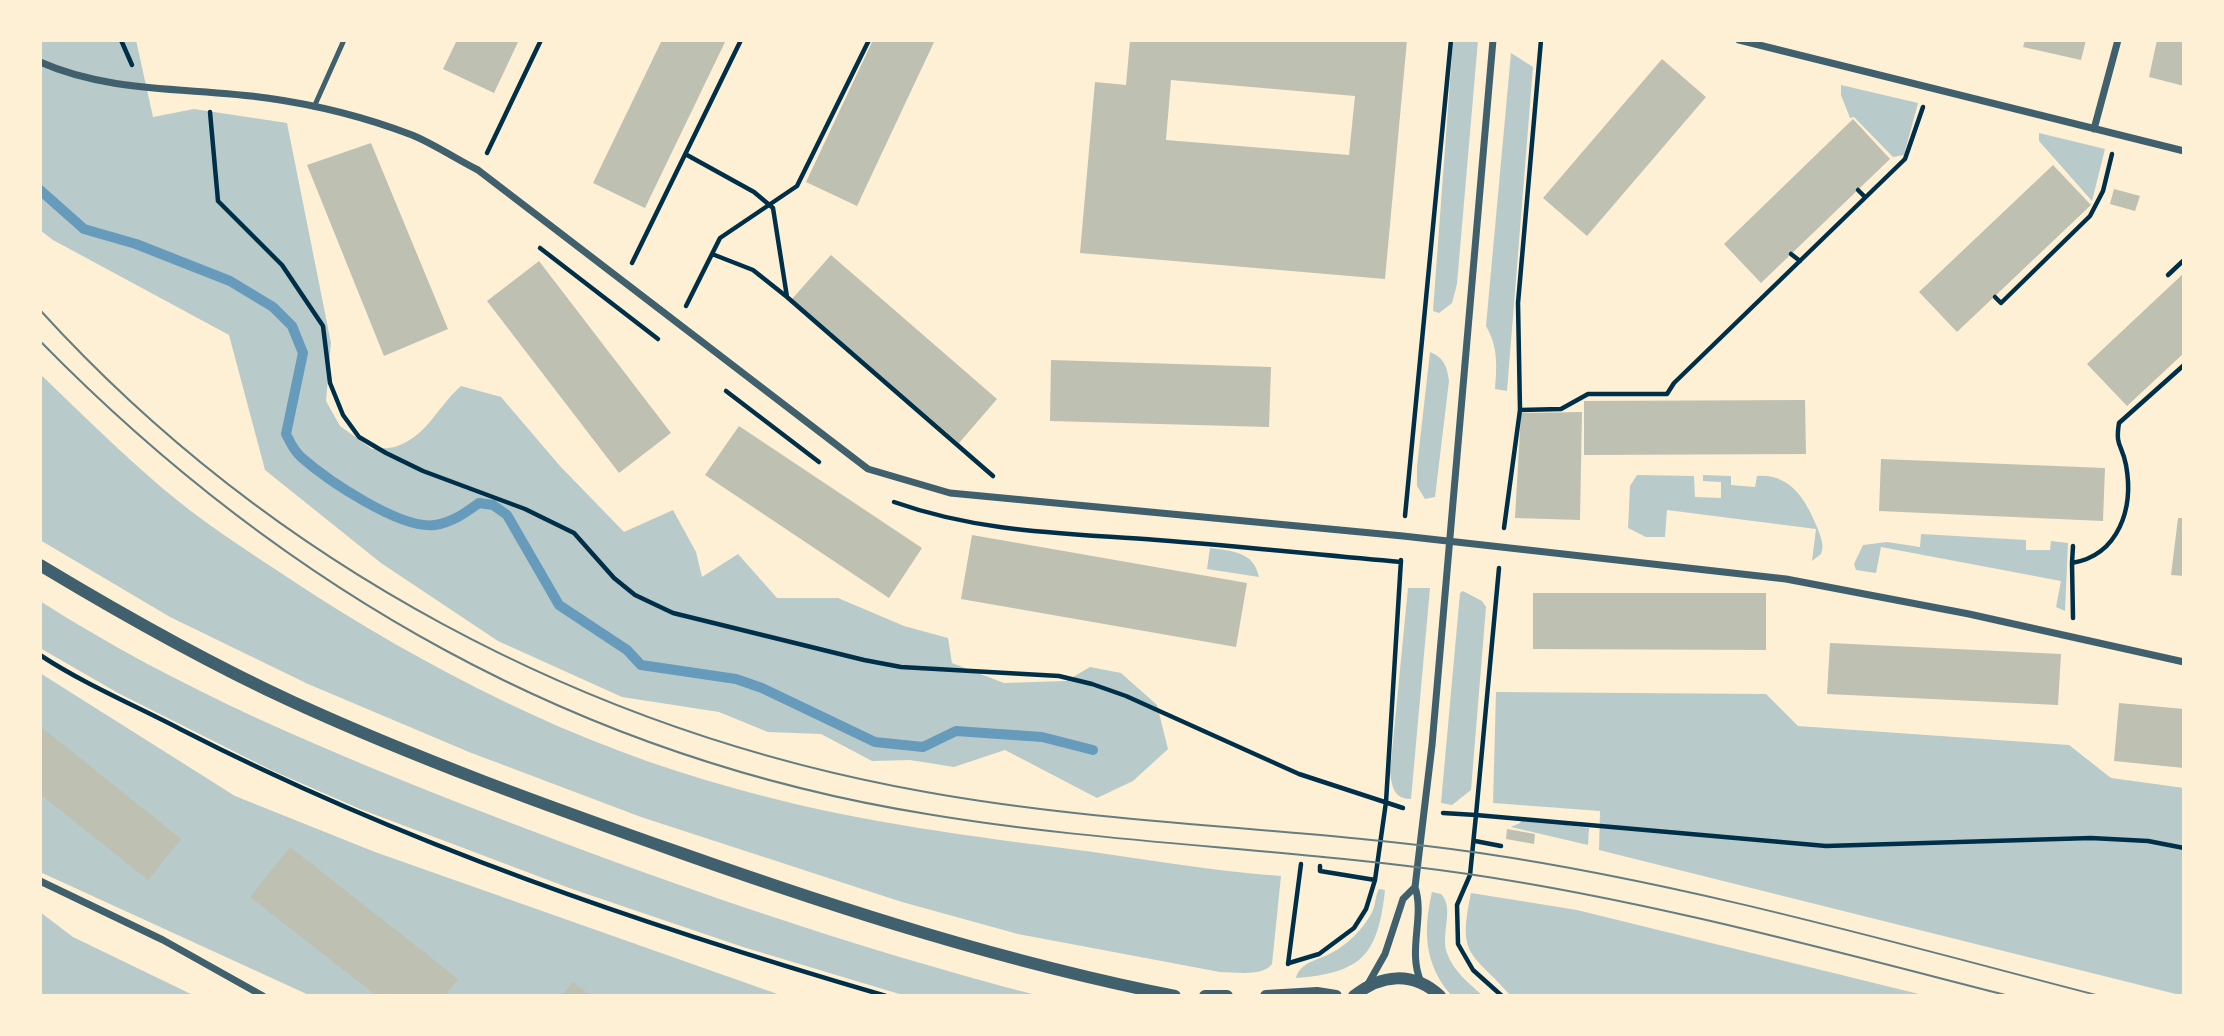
<!DOCTYPE html>
<style>
body{margin:0}
#map{position:relative;width:2224px;height:1036px;overflow:hidden;background:#fdf0d5;font-family:Jost,sans-serif}
canvas{display:block}
.frame{position:absolute;inset:0;border:42px solid #fdf0d5;pointer-events:none}
</style>
<div id="map">
<canvas width="2224" height="1036"></canvas>
<div class="frame"></div>
</div>
<script>
const g = document.querySelector('canvas').getContext('2d');
g.lineJoin = 'round';
function fillPath(path, color) { g.fillStyle = color; g.fill(path, 'evenodd'); }
function strokePath(path, color, width, dash) { g.strokeStyle = color; g.lineWidth = width; g.lineCap = dash ? 'butt' : 'round'; g.setLineDash(dash || []); g.stroke(path); }
fillPath(new Path2D(`
 M 40,40 L 136,40 L 153,117 L 194,109 L 287,123 L 331,343 L 326,401 L 340,426 L 372,449 C 380,448 392,449 400,445 C 428,434 439,405 461,386 L 501,397 L 560,466 L 624,532 L 673,510 L 696,552 L 702,577 L 738,554 L 777,598 L 838,598 L 904,626 L 948,638 L 952,663 L 1004,683 L 1066,681 L 1090,667 L 1121,673 L 1157,705 L 1168,749 L 1133,781 L 1097,798 L 1005,750 L 954,767 L 910,760 L 872,761 L 821,734 L 768,732 L 719,712 L 622,697 L 498,641 L 381,563 L 265,470 L 229,335 L 53,240 L 40,230 Z
 M 1453,40 L 1478,40 L 1457,284 L 1452,303 L 1439,313 L 1433,311 Z
 M 1511,53 L 1533,67 L 1507,391 L 1495,389 C 1497,365 1498,347 1486,326 Z
 M 1841,85 L 1918,103 L 1904,155 L 1893,157 L 1854,117 L 1850,118 L 1841,95 Z
 M 2039,133 L 2105,149 L 2092,201 L 2039,141 Z
 M 1430,352 C 1444,358 1447,366 1449,381 L 1435,497 L 1425,499 L 1417,486 L 1417,467 Z
 M 40,374 C 80,412 119,451 161,487 C 201,521 246,550 290,579 C 428,670 577,746 737,789 C 844,819 952,834 1062,848 C 1135,857 1207,871 1281,876 L 1272,964 C 1262,977 1236,972 1220,972 L 1018,934 L 902,902 L 641,817 L 469,752 L 308,684 L 170,617 L 40,540 Z
 M 1637,475 L 1694,476 L 1695,497 L 1721,498 L 1721,482 L 1703,481 L 1703,475 L 1731,476 L 1731,485 L 1755,487 L 1757,476 C 1790,473 1806,500 1817,527 C 1820,536 1825,544 1821,554 L 1812,561 L 1816,529 L 1667,510 L 1665,537 L 1646,537 L 1628,528 L 1630,486 Z
 M 1921,534 L 2026,540 L 2026,550 L 2050,550 L 2051,541 L 2068,543 L 2065,611 L 2056,607 L 2061,581 L 1881,547 L 1876,573 L 1856,570 L 1854,564 L 1863,545 L 1887,542 L 1920,547 Z
 M 1210,548 C 1231,551 1254,551 1259,577 L 1207,569 Z
 M 1408,588 L 1430,588 L 1411,799 C 1394,799 1392,787 1390,772 Z
 M 1463,591 L 1482,601 L 1486,607 L 1471,790 L 1452,805 L 1441,803 L 1460,593 Z
 M 40,601 C 177,689 328,752 480,811 C 663,882 850,947 1040,996 L 906,996 L 743,947 L 572,889 L 360,809 L 271,770 L 118,693 L 40,648 Z
 M 40,673 L 235,796 L 375,852 L 783,996 L 311,996 L 40,872 Z
 M 1496,692 L 1766,694 L 1798,726 L 2069,745 L 2111,778 L 2184,788 L 2184,996 L 1599,850 L 1600,811 L 1493,803 Z
 M 1522,819 L 1589,828 L 1588,845 L 1511,827 L 1520,823 Z
 M 1379,889 L 1385,890 C 1378,955 1362,973 1296,978 C 1300,961 1321,960 1335,951 C 1349,943 1366,926 1373,910 C 1376,903 1375,896 1379,889 Z
 M 1432,892 L 1441,894 C 1455,908 1440,935 1447,953 C 1453,971 1469,983 1483,996 L 1452,996 C 1424,965 1423,931 1432,892 Z
 M 1471,893 L 1577,910 L 1927,996 L 1511,996 C 1472,951 1457,959 1471,893 Z
 M 40,912 L 73,937 L 195,996 L 40,996 Z`), '#b9caca');
strokePath(new Path2D(`
 M 40,190 L 84,229 L 136,244 L 230,281 L 273,307 L 292,326 L 303,353 L 286,434 C 290,442 294,451 301,457 C 327,480 401,530 435,525 C 453,522 465,513 479,503 L 493,505 L 507,515 L 559,605 L 627,650 L 641,665 L 736,679 L 762,688 L 875,742 L 923,747 L 956,731 L 1042,737 L 1093,750`), '#669bbc', 10);
fillPath(new Path2D(`
 M 457,40 L 519,40 L 494,93 L 443,69 Z
 M 662,40 L 726,40 L 645,208 L 593,183 Z
 M 873,40 L 935,40 L 857,206 L 806,182 Z
 M 1130,40 L 1407,40 L 1385,279 L 1080,253 L 1095,82 L 1126,85 ZM 1171,80 L 1355,96 L 1349,155 L 1166,140 Z
 M 2025,40 L 2086,40 L 2081,60 L 2023,47 Z
 M 2157,40 L 2184,40 L 2184,86 L 2149,77 Z
 M 1662,59 L 1706,97 L 1587,236 L 1543,198 Z
 M 1853,119 L 1890,159 L 1761,283 L 1724,244 Z
 M 371,143 L 448,329 L 384,356 L 307,165 Z
 M 2053,165 L 2091,205 L 1957,332 L 1919,292 Z
 M 2114,189 L 2140,196 L 2135,211 L 2110,204 Z
 M 831,255 L 997,399 L 959,443 L 792,299 Z
 M 539,261 L 671,433 L 619,473 L 487,301 Z
 M 2184,273 L 2184,353 L 2127,406 L 2087,364 Z
 M 1051,360 L 1271,367 L 1269,427 L 1050,421 Z
 M 1805,400 L 1806,454 L 1584,455 L 1584,401 Z
 M 1582,412 L 1580,520 L 1515,518 L 1521,413 Z
 M 739,426 L 922,548 L 889,598 L 705,475 Z
 M 1881,459 L 2105,468 L 2103,521 L 1879,511 Z
 M 2178,518 L 2184,518 L 2184,576 L 2171,575 Z
 M 972,535 L 1247,583 L 1236,647 L 961,599 Z
 M 1533,593 L 1766,593 L 1766,650 L 1533,649 Z
 M 1830,643 L 2061,654 L 2058,705 L 1827,694 Z
 M 2119,703 L 2184,709 L 2184,768 L 2114,761 Z
 M 40,726 L 181,839 L 148,880 L 40,794 Z
 M 1507,829 L 1535,834 L 1534,844 L 1506,839 Z
 M 290,847 L 458,979 L 445,996 L 377,996 L 250,897 Z
 M 573,982 L 591,996 L 561,996 Z`), '#bec0b2');
strokePath(new Path2D(`
 M 121,40 L 132,65
 M 210,112 L 218,201 L 282,265 L 323,326 L 330,383 L 343,415 L 359,437 L 386,453 L 423,471 L 525,509 L 574,533 L 614,578 L 635,595 L 673,613 L 864,660 L 901,667 L 1059,676 L 1092,684 L 1126,696 L 1299,774 L 1403,808
 M 487,153 L 541,40
 M 687,155 L 754,192 L 773,208 L 787,297 L 993,476
 M 1858,190 L 1865,197
 M 540,248 L 658,339
 M 712,254 L 753,270 L 787,297
 M 1791,254 L 1800,261
 M 632,263 L 741,40
 M 2168,275 L 2184,260
 M 1995,297 L 2001,303 L 2090,216 L 2103,191 L 2112,154
 M 686,306 L 720,238 L 797,186 L 869,40
 M 726,391 L 819,462
 M 1520,410 L 1561,409 L 1588,394 L 1667,394 L 1674,383 L 1905,159 L 1923,107
 M 894,502 C 982,533 1065,533 1157,540 C 1238,546 1320,555 1401,562
 M 1405,516 L 1451,40
 M 1504,528 L 1520,410 L 1518,303 L 1541,40
 M 2072,563 L 2073,546
 M 1499,568 L 1476,815 L 1826,846 L 2091,838 L 2148,841 L 2184,848
 M 2073,618 L 2072,563 C 2119,555 2134,508 2126,465 C 2122,444 2115,447 2119,423 L 2184,365
 M 40,655 C 84,684 134,705 180,729 C 404,844 646,926 886,996
 M 1443,813 L 1476,815 L 1470,875 L 1457,905 L 1458,944 L 1473,970 L 1502,996
 M 1475,841 L 1501,846
 M 1320,866 L 1320,871 L 1375,880
 M 1289,963 L 1319,954 L 1354,928 L 1366,909 L 1375,880 L 1386,802 L 1401,560
 M 1288,964 L 1301,864`), '#003049', 4.5);
strokePath(new Path2D(`
 M 314,107 L 344,40`), '#3f606c', 5);
strokePath(new Path2D(`
 M 1739,40 L 2184,151
 M 40,62 C 112,94 191,87 267,98 C 317,105 365,117 412,135 C 434,144 456,159 478,170 L 868,469 L 950,493 L 1403,536 L 1786,579 L 1969,614 L 2184,662
 M 2094,129 L 2118,40
 M 40,881 L 163,940 L 263,996
 M 1421,982 C 1407,951 1425,917 1415,887 L 1432,745 L 1493,40
 M 1368,984 L 1385,954 L 1403,899 L 1415,887`), '#3f606c', 7);
strokePath(new Path2D(`
 M 40,565 C 123,615 206,662 293,702 C 420,760 550,807 681,853 C 842,910 1008,963 1175,996
 M 1205,996 L 1227,996
 M 1266,996 L 1317,993 L 1336,996
 M 1354,996 C 1381,974 1413,971 1440,996`), '#3f606c', 12);
strokePath(new Path2D(`
 M 40,310 C 272,565 587,732 926,792 C 1109,825 1296,827 1480,853 C 1690,884 1895,943 2100,996
 M 40,341 C 285,591 580,758 927,814 C 1106,844 1288,848 1468,874 C 1651,901 1829,950 2009,996`), '#657d81', 2);
</script>
